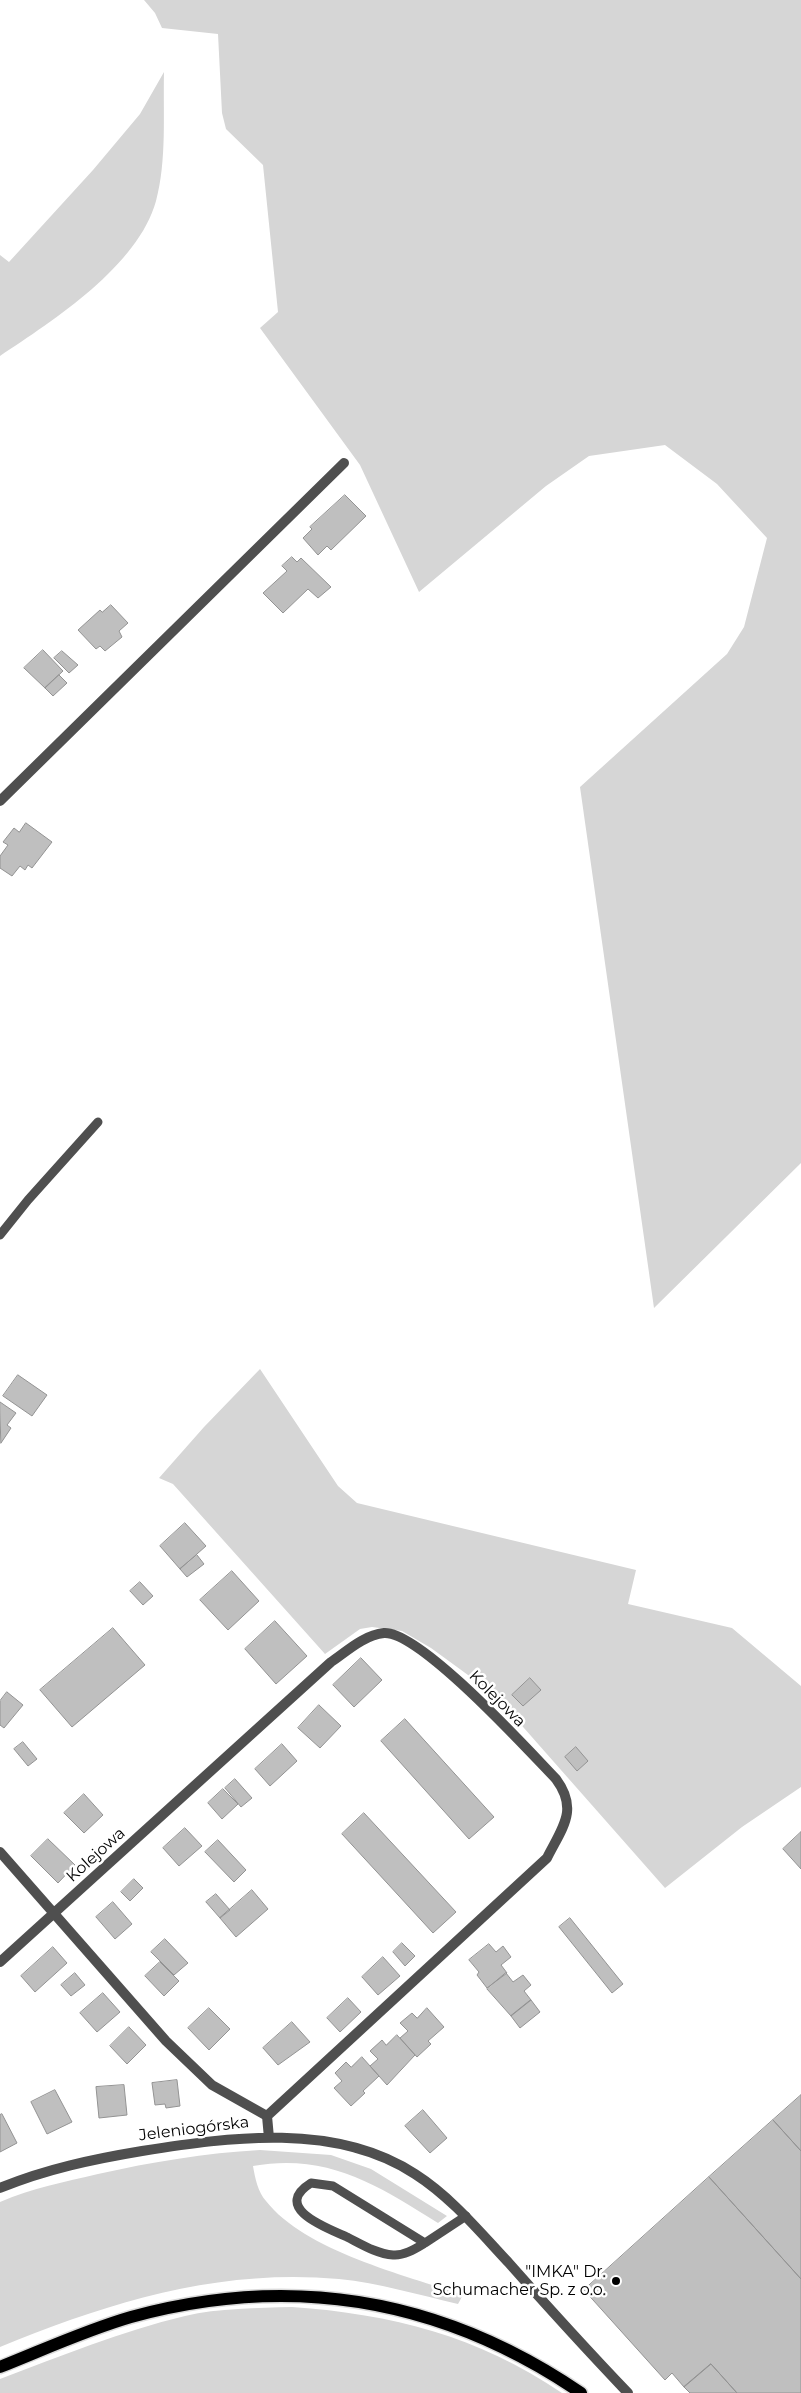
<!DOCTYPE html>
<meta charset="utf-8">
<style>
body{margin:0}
canvas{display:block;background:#fff}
</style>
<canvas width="801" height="2393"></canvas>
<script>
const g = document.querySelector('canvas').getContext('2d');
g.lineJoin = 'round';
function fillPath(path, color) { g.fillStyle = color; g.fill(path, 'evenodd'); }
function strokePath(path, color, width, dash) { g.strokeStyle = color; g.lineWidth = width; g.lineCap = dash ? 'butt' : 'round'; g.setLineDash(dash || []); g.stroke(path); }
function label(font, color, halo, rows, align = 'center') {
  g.font = font + ' Montserrat,sans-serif'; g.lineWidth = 5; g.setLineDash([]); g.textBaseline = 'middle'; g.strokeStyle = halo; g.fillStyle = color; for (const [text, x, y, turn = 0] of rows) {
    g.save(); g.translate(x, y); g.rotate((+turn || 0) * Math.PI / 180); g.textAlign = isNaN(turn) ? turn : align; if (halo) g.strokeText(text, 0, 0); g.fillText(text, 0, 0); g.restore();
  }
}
fillPath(new Path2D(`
 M 144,0 L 801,0 L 801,1163 L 654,1308 L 580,787 L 727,654 L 744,627 L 767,538 L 717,484 L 665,445 L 589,456 L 546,486 L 419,592 L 360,465 L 260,328 L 278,312 L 263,165 L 226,129 L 222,113 L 218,34 L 162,28 L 155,13 Z
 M 164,72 C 163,114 167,160 156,201 C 138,266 54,320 0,356 L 0,255 L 9,262 L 93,170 L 140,114 Z
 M 260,1369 L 338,1486 L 357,1503 L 636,1570 L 628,1604 L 732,1628 L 801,1686 L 801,1787 L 742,1827 L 665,1888 L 494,1694 L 431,1648 L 402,1631 L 372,1627 L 360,1629 L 325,1654 L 173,1484 L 159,1478 L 204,1427 Z
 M 260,2150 L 331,2155 L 371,2169 L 447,2216 L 438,2223 C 377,2185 328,2153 253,2166 C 255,2178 258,2192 266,2201 C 305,2251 405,2275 463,2295 L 458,2304 C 419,2295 379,2283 339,2279 C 220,2268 109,2302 0,2347 L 0,2202 C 33,2188 64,2182 98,2174 C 152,2162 205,2153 260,2150 Z
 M 292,2307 C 392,2314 478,2336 562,2393 L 0,2393 L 0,2379 C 61,2356 122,2331 185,2316 C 219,2308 257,2308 292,2307 Z`), '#d6d6d6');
const building = new Path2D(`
 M 345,495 L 366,516 L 331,550 L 327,546 L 318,555 L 303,538 L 312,529 L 310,527 Z
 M 292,557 L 297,562 L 301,558 L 331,587 L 318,598 L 308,589 L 283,613 L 263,593 L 287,571 L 282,566 Z
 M 111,605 L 128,623 L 119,631 L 122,637 L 105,651 L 100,646 L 96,649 L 78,630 L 100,610 L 102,612 Z
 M 43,650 L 63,671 L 45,688 L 24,668 Z
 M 62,651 L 78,665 L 69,673 L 54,658 Z
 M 59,675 L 67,683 L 53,696 L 45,688 Z
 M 26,823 L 52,842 L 32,868 L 28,865 L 25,870 L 20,866 L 12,876 L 0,868 L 0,856 L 8,845 L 3,842 L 14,828 L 19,832 Z
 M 18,1375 L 47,1395 L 32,1416 L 3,1396 Z
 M 0,1402 L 16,1413 L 7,1425 L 11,1428 L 1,1443 Z
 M 185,1523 L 206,1546 L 180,1569 L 160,1546 Z
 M 197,1555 L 204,1564 L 187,1577 L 180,1569 Z
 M 232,1571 L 259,1601 L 228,1630 L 200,1600 Z
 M 140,1582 L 153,1596 L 143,1605 L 130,1591 Z
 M 275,1621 L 307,1656 L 276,1684 L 245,1649 Z
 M 113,1628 L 145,1665 L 72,1727 L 40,1690 Z
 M 361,1658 L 382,1680 L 354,1707 L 333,1685 Z
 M 530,1678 L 541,1690 L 523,1706 L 512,1695 Z
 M 7,1692 L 23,1705 L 4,1728 L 0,1725 L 0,1701 Z
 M 319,1705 L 341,1726 L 320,1748 L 298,1728 Z
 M 405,1719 L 494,1817 L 469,1839 L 381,1741 Z
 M 23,1742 L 37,1759 L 28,1766 L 14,1749 Z
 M 282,1744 L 297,1761 L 270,1786 L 255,1769 Z
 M 576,1747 L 588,1761 L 577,1771 L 565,1757 Z
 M 235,1779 L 252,1798 L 241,1807 L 225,1788 Z
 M 223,1789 L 238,1804 L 222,1819 L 208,1803 Z
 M 84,1794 L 103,1815 L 84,1833 L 64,1813 Z
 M 364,1813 L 456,1912 L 433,1933 L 342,1834 Z
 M 185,1828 L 202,1846 L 179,1866 L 163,1848 Z
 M 801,1832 L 801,1869 L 783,1849 Z
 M 48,1839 L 75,1865 L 58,1883 L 31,1856 Z
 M 218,1840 L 246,1870 L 234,1882 L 205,1852 Z
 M 134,1879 L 143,1888 L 130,1901 L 121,1892 Z
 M 252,1890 L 268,1909 L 236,1937 L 220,1918 Z
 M 216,1894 L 230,1910 L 220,1918 L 206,1902 Z
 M 113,1902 L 132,1924 L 115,1939 L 96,1917 Z
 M 570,1918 L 623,1984 L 612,1993 L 559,1927 Z
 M 165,1939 L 188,1963 L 174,1975 L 151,1952 Z
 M 402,1943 L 415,1956 L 405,1966 L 393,1952 Z
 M 489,1944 L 496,1952 L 503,1946 L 511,1957 L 501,1965 L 507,1973 L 487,1988 L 477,1975 L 479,1972 L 469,1960 Z
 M 53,1947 L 67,1963 L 35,1992 L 21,1976 Z
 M 383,1957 L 400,1976 L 378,1995 L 362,1977 Z
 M 160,1962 L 179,1981 L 164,1996 L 145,1976 Z
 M 75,1973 L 85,1985 L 71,1996 L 61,1985 Z
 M 506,1973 L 513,1982 L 523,1975 L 531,1985 L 524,1991 L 531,2000 L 511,2016 L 487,1989 Z
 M 103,1993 L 120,2012 L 97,2032 L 80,2013 Z
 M 348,1998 L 361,2012 L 340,2032 L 327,2018 Z
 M 531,2000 L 540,2012 L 520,2028 L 511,2016 Z
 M 209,2008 L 230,2029 L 209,2050 L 188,2028 Z
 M 427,2008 L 444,2027 L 428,2041 L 431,2044 L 417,2057 L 400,2038 L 408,2031 L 400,2023 L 412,2013 L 417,2018 Z
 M 292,2022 L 310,2042 L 278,2065 L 263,2048 Z
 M 129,2027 L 146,2045 L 127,2064 L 110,2046 Z
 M 397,2035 L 415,2055 L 387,2085 L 370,2066 L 378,2059 L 370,2051 L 382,2040 L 386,2045 Z
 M 362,2057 L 379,2076 L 363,2091 L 365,2093 L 351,2106 L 334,2088 L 342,2081 L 335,2073 L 346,2062 L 351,2067 Z
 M 177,2080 L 180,2106 L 166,2108 L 165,2104 L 155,2105 L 152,2083 Z
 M 124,2085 L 127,2115 L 99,2118 L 96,2087 Z
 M 55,2090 L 72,2122 L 47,2134 L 31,2102 Z
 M 801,2095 L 801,2151 L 773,2120 Z
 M 423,2110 L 447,2138 L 430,2153 L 405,2126 Z
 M 2,2114 L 17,2143 L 0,2152 L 0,2115 Z
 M 773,2120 L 801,2151 L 801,2279 L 709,2177 Z
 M 709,2177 L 801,2279 L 801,2393 L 737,2393 L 711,2364 L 684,2387 L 672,2373 L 665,2380 L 584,2290 Z
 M 711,2364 L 737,2393 L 690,2393 L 684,2387 Z`);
fillPath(building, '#bfbfbf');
strokePath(building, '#939393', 1);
const primary = new Path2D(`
 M 0,2367 C 43,2350 86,2330 131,2317 C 292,2273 443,2299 581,2393`);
strokePath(primary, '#dbdbdb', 15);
strokePath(new Path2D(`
 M 0,1235 L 28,1200 L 98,1122
 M 425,2243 C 415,2249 404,2256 393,2255 C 377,2254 361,2244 347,2237 C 327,2228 271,2208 311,2183 L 333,2186 L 425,2243 L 466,2216`), '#4f4f4f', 9);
strokePath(new Path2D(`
 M 0,801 L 344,463
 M 0,1852 L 166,2041 L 212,2085 L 267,2116 L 269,2138
 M 0,1962 L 331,1662 C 347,1651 364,1635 384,1633 C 420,1631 528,1750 556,1779 C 579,1810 562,1828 547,1858 L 267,2116
 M 0,2188 C 46,2169 94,2159 142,2151 C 230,2137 336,2122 415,2174 C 451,2197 479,2231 508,2262 C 547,2306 587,2350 628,2393`), '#4f4f4f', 10);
strokePath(primary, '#000', 12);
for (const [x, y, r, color] of [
 [616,2281,5,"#000"]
]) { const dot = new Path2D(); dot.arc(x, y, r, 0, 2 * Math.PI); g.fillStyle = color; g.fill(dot); strokePath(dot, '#fff', 2); }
label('16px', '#000', '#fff', [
 ["Kolejowa",497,1699,45],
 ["Kolejowa",96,1855,-42],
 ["Jeleniogórska",194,2129,-7]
]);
label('16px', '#000', '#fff', [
 ["\"IMKA\" Dr.",606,2272],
 ["Schumacher Sp. z o.o.",606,2290]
], 'right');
</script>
